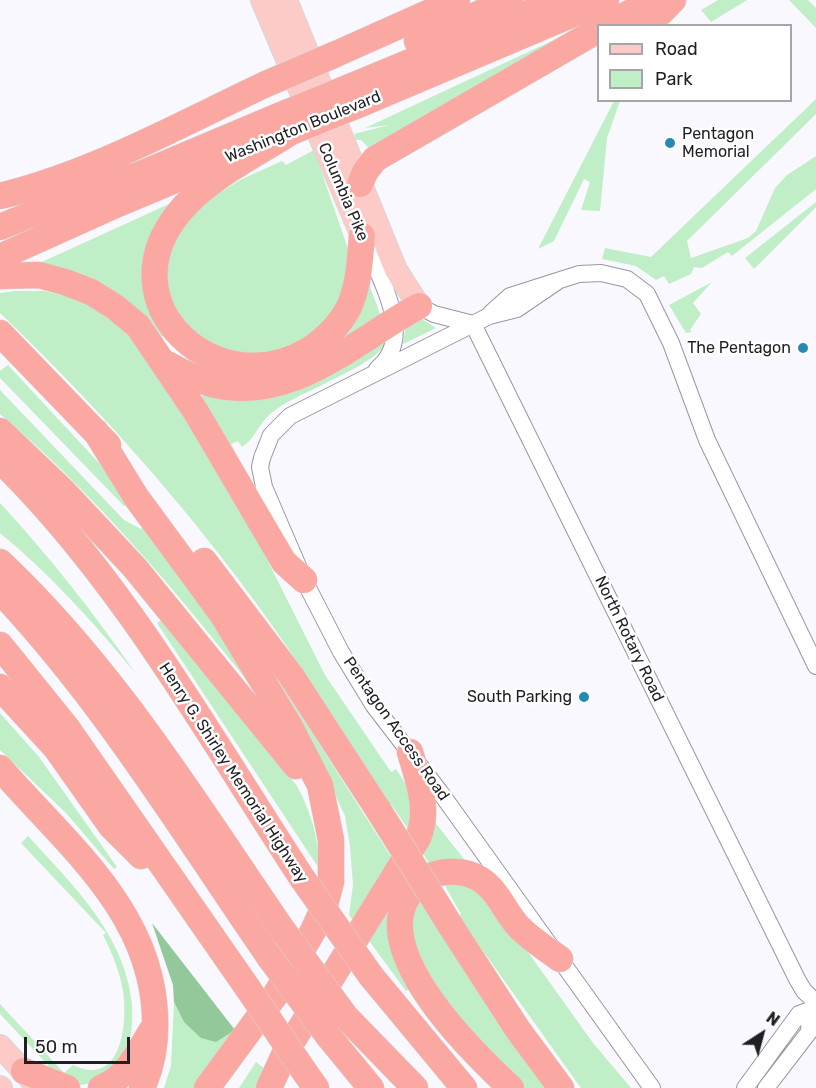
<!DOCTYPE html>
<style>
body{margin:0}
#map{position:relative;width:816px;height:1088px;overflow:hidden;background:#f8f8fe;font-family:Rubik,sans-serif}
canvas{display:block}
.legend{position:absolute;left:597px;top:24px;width:195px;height:78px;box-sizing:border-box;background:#fff;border:2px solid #a6a5a7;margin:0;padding:8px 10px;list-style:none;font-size:18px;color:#201f23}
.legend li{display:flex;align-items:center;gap:12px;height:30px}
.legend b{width:30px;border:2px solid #a6a5a7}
.north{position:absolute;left:732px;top:1004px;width:60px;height:60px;-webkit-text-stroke:4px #fff;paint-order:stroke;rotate:36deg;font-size:16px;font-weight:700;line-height:24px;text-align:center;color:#201f23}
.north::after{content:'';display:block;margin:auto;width:21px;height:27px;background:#201f23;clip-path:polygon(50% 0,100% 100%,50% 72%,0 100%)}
.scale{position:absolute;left:24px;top:1037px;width:106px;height:27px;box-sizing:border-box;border:3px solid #201f23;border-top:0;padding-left:8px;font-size:18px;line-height:21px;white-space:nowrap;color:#201f23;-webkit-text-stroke:4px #fff;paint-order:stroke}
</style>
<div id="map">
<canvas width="816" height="1088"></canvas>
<ul class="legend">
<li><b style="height:8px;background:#fccbc7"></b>Road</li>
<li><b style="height:16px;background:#c0eec7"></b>Park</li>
</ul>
<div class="north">N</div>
<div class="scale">50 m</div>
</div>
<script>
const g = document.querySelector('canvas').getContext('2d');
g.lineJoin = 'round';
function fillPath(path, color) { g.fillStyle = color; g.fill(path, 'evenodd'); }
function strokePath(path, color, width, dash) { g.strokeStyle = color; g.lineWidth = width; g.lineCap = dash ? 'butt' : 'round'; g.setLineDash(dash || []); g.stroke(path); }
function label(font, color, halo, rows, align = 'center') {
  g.font = font + ' Rubik,sans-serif'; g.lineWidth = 5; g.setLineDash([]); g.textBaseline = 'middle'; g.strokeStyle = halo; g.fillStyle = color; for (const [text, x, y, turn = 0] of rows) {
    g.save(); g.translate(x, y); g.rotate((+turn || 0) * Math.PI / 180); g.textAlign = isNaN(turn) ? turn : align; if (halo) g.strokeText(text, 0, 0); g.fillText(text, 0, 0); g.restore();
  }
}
fillPath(new Path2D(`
 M 718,0 L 747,0 L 711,22 L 701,10 Z
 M 789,0 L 808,0 L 816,8 L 816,28 Z
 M 616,11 L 370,149 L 361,140 L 356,140 L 354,134 L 389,125 L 365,128 Z
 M 816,99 L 816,114 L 687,241 L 691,258 L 748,238 L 756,231 L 775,188 L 787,175 L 816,156 L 816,189 L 732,256 L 728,252 L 702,268 L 694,267 L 691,274 L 669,284 L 664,276 L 656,280 L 636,266 L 602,259 L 605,248 L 651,257 Z
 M 614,101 L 620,101 L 607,138 L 600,211 L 581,210 L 590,182 L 584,179 L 554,241 L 538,249 Z
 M 314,150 L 348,249 L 349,276 L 342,301 L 311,339 L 259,358 L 207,346 L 170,305 L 164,278 L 168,253 L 194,209 L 240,180 L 282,161 L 286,165 Z
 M 816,202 L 816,207 L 754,269 L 745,258 Z
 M 169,204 L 154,319 L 164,335 L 162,337 L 152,326 L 33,266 Z
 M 368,281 L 381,317 L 325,351 Z
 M 712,282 L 693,303 L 701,314 L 690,330 L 692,332 L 686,333 L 669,305 Z
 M 15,291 L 44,291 L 72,297 L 103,311 L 128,332 L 223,472 L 325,675 L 391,772 L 396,769 C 414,795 413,802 410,832 L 391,804 L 388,806 C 346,737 304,669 256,603 C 180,499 93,402 0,313 L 0,293 Z
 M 422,319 L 436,328 L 403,344 L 405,330 Z
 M 385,340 C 386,356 339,376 326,383 C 307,393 285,401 269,415 C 258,425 254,440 242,447 L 238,441 L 231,444 L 234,450 L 230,453 L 200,398 L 206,394 C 281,411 325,377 385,340 Z
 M 8,365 L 99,463 L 134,504 L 124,506 L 0,378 L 0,371 Z
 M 0,390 L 124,520 L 141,529 L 148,521 L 163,541 L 252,687 C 175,590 95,494 0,414 Z
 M 0,503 C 50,557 94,613 136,674 C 94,623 51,575 0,533 Z
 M 164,618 L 297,786 C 312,814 318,838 320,870 L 157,623 Z
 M 266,660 L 393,860 L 356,924 L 349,915 L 353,885 L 350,846 L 345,816 L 329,781 L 263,663 Z
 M 0,713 L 39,757 L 117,867 L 114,869 L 66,813 L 0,750 Z
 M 434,821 L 471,868 L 433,870 L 421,850 Z
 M 28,836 C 73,885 126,936 132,1005 C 133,1024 132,1043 120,1058 C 103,1078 100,1085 72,1085 L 49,1066 L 0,1014 L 0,1004 L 64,1073 L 73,1065 C 121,1088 128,1025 123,991 C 120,972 112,953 103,935 L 106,933 L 21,843 Z
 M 405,879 L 410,988 L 406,991 L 367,938 Z
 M 466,883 L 490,899 L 593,1043 L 631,1088 L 581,1088 L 458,916 L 461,914 L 444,884 Z
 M 419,901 L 547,1088 L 523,1088 L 431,991 L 410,933 L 412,913 Z
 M 174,1002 L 184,1022 L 235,1030 L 214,1065 L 193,1088 L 164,1088 L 171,1066 Z
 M 256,1062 L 265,1069 L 258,1088 L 239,1088 Z`), '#c0eec7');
fillPath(new Path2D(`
 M 152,923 L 235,1030 L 216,1042 L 201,1038 L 184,1022 L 174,1002 L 173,985 Z`), '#93c89b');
const minor = new Path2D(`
 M 365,242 C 379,279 417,337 377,369
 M 558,281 L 517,309 L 489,316 L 290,416 L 271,435 L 262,458 L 260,467 L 264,487 L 304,580 L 341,652 L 374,706 L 440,792 L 652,1088
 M 419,306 L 434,314 L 473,324
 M 491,313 L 510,296 L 579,274 L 601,273 L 627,279 L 647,294 L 671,343 L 707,440 L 816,666
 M 473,324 L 797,979 L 804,991 L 816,1002
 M 745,1088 L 799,1014 L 810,1010 L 816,1003
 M 766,1088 L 809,1032 L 810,1010`);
const major = new Path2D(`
 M 262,0 L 362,236
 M 286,0 L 396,270 L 419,306
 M 0,1046 L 36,1085
 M 0,1087 L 1,1088`);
const highway = new Path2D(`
 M 606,26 L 653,0
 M 647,26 L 673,0
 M 417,41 L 510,0
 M 336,54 L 457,0
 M 352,86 L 560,0
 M 358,105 L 606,0
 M 291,132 C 254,156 205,179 177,215 C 106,306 218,405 309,350 C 325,339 340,325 349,307 C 359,285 360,260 362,236
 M 360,184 L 365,172 L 375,159 L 598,30
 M 0,196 C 94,173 179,125 266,84
 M 0,227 L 86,192 L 141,174 L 281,115
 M 0,257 L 120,203 L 235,155
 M 0,276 L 39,275 L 65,282 L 91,292 L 115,307 L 138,326 L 196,412 L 284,562 L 304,580
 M 0,333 L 108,445
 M 165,363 C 181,371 198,381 215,385 C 293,403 356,340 419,306
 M 0,431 L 64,492 L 135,568 L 296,766
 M 96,432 L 136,497 L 222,614 L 289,725 L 320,785 L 331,840 L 331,882 L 325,905 L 313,931 L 276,994 L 207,1088
 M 0,460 C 122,579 209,736 302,878
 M 204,561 L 292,677 L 379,811
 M 0,562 C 114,669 196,804 284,932
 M 0,591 C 104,701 184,833 270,958
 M 0,645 L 67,728 L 249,990
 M 0,687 L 56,748 L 111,826 L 141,856
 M 0,768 C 65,843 152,911 155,1017 C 156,1042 153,1065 142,1088
 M 450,925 L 518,1030 L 561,1088
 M 371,976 L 464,1088
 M 345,1016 L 415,1088
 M 329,1037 L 371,1088
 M 24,1071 L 67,1088
 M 304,1071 L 316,1088
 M 101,1088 C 127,1078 138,1052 152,1030
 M 269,1088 L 285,1053 L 418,838 C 430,809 418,780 410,752
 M 511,1088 C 471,1051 345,930 427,878 C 442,869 465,870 480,879 C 498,890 506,914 520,928 C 532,940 547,949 560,959`);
strokePath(minor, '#9897a1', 18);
strokePath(major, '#d7d7d7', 24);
strokePath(highway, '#d7d7d7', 27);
strokePath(minor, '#fff', 16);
strokePath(major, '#fccbc7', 22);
strokePath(highway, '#faa8a1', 26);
const highwayBridge = new Path2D(`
 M 266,84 L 336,54
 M 281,115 L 352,86
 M 291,132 L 358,105
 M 379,811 L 450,925
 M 302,878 L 371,976
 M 284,932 L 345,1016
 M 270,958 L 329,1037
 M 249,990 L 304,1071`);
strokePath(highwayBridge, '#d7d7d7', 27, []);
strokePath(highwayBridge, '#faa8a1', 26);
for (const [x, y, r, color] of [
 [670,143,6,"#2589b3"],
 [803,348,6,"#2589b3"],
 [584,697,6,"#2589b3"]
]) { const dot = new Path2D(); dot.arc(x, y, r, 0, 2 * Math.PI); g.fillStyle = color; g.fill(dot); strokePath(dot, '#fff', 2); }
label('16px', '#201f23', '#fff', [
 ["Washington Boulevard",303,127,-22],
 ["Columbia Pike",343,192,67],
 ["North Rotary Road",629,639,64],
 ["Pentagon Access Road",396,729,55],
 ["Henry G. Shirley Memorial Highway",233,773,57]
]);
label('16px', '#201f23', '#fff', [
 ["Pentagon",682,134,"left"],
 ["Memorial",682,152,"left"],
 ["The Pentagon",791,348],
 ["South Parking",572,697]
], 'right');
</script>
